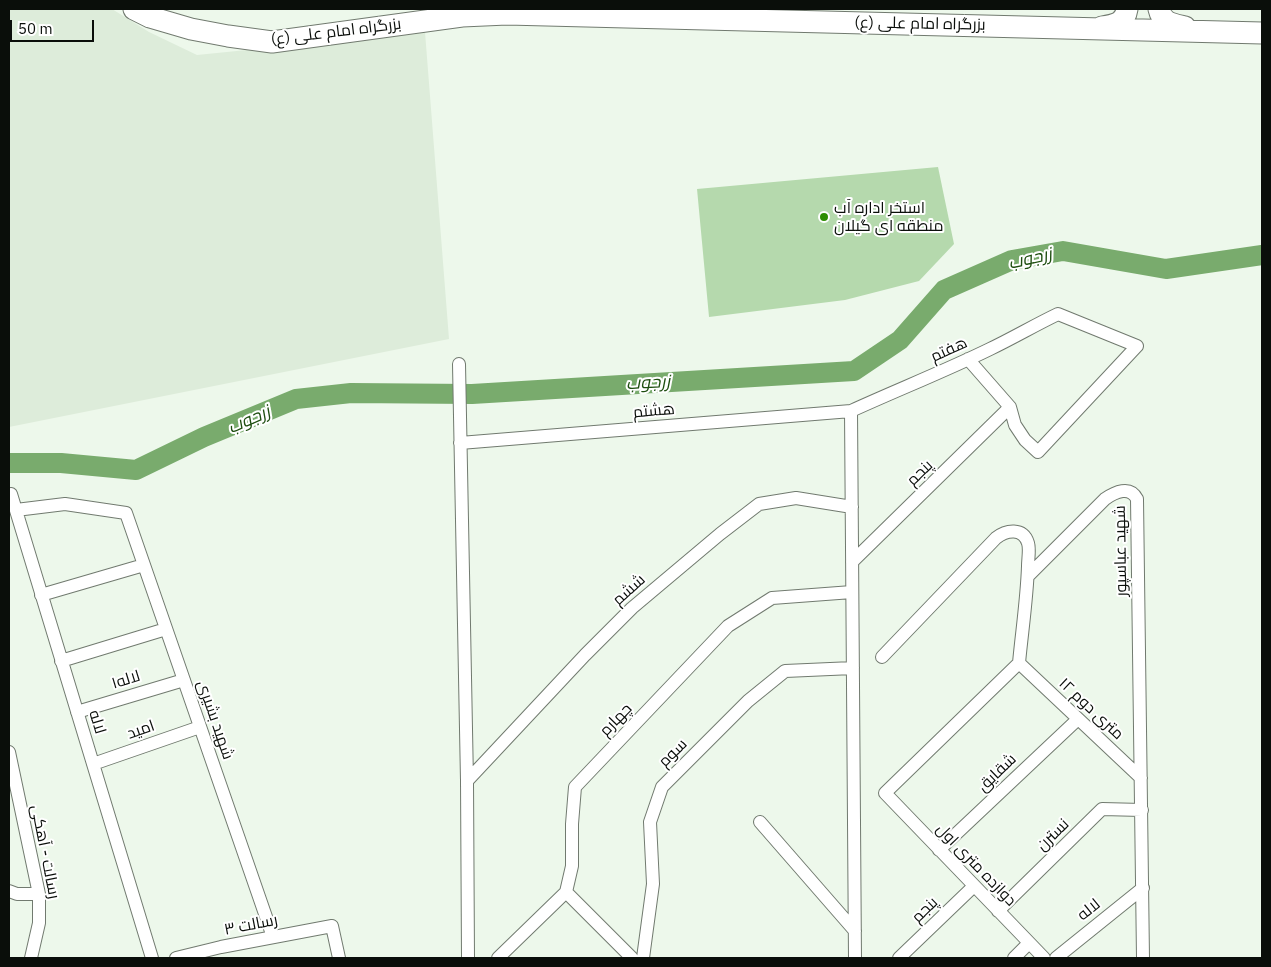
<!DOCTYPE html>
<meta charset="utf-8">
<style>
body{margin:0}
#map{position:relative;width:1271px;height:967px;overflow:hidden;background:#edf8eb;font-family:"IBM Plex Sans",sans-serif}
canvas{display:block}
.frame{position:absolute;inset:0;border:10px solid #0a0e0a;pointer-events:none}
.scale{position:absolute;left:10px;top:20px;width:84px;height:22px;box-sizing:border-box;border:2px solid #0a0e0a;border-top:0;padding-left:6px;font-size:15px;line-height:18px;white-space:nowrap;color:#0a0e0a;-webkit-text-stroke:4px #fff;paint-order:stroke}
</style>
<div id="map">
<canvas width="1271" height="967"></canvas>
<div class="frame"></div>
<div class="scale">50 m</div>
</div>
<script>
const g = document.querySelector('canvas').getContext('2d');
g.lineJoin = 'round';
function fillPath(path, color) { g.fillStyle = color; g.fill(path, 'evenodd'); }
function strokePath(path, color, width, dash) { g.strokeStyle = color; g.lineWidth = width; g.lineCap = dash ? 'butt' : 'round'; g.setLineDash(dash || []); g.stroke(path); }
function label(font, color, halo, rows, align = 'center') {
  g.font = font + ' "IBM Plex Sans",Cairo,sans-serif'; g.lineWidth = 4; g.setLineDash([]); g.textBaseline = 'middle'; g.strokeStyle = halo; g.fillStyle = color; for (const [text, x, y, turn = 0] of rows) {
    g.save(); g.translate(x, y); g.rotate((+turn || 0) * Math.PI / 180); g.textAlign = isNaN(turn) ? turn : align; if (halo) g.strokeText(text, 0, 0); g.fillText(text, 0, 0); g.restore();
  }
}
fillPath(new Path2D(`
 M 9,9 L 112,9 L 149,32 L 197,55 L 425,32 L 449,339 L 9,427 Z`), '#ddecda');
fillPath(new Path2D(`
 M 938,167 L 954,244 L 919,281 L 845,300 L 709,317 L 697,189 Z`), '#b5d9ad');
strokePath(new Path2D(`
 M 9,463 L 61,463 L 136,470 L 204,437 L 296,399 L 351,393 L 472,394 L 854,371 L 900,340 L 944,290 L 1012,260 L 1063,251 L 1166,269 L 1262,255`), '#79ab6d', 20);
const minor = new Path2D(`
 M 459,364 L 467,781 L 468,958
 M 851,411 L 855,958
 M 460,443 L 851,411 C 897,390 945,371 990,349 C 1013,338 1035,325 1058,314 L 1137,346 L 1038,452 L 1025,440 L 1015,425 L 1010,407 L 968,359
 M 11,494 L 152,958
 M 16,510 L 65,504 L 126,513 L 273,937
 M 852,562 L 1010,407
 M 1028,576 L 1105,499 C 1115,492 1130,485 1137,499 L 1143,958
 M 41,595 L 144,565
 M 882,657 L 996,538 C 1006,530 1023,527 1028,543 C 1030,549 1028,559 1028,566 C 1027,598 1022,631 1019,663 L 885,793 L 1044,958
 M 61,661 L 166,629
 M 1019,663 L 1141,778
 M 77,712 L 184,680
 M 9,752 L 39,894 L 39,923 L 31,958
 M 93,764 L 200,727
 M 467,781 L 585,655 L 632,608 L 720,534 L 759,504 L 796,498 L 852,507
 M 760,822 L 855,931
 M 939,850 L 1078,719
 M 9,891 L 17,894 L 39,894
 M 566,892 L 632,958
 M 998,911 L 1102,809 L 1142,810
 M 176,958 L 221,947 L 332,926 L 339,958
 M 498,958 L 566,892 L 572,866 L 572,824 L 575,787 L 728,626 L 772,598 L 852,592
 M 643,958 L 653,884 L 650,822 L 662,787 L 748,701 L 785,671 L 853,668
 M 899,958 L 974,886
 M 1014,958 L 1029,943
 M 1056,958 L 1143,888`);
const trunk = new Path2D(`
 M 134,9 L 150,17 L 191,29 L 228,36 L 272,42 L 462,16 L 507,14 L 1262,33
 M 1159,9 C 1162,23 1172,24 1185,27
 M 1102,27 C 1115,25 1125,23 1127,9`);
strokePath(minor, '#717a6f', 14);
strokePath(trunk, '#717a6f', 23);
strokePath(minor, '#fff', 12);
strokePath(trunk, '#fff', 21);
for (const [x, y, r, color] of [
 [824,217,5,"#2c8d01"]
]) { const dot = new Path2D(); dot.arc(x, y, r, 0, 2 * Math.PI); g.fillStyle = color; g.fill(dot); strokePath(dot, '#fff', 2); }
label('16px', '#0a0e0a', '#fff', [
 ["بزرگراه امام علی (ع)",920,24,1],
 ["بزرگراه امام علی (ع)",336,32,-7],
 ["هفتم",949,350,-24],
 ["هشتم",654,411,-5],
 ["پنجم",920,473,-44],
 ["شهید عباسپور",1121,551,-91],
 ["ششم",629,590,-42],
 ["لاله۱",126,680,-17],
 ["۱۲ متری دوم",1091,709,43],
 ["شهید بشیری",215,720,71],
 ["چهارم",616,720,-46],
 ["لاله",97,722,73],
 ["امید",141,730,-19],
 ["سوم",673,753,-45],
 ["شقایق",997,773,-44],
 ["نسترن",1053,835,-44],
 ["رسالت - آهکی",45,852,79],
 ["دوازده متری اول",976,865,46],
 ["پنجم",925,910,-44],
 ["لاله",1089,910,-39],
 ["رسالت ۳",251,925,-11]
]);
label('16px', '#0a0e0a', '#fff', [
 ["استخر اداره آب",834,208],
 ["منطقه ای گیلان",834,226]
], 'left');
label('italic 18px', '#1e4e10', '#fff', [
 ["زرجوب",1030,259,-13],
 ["زرجوب",648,383,-3],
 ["زرجوب",249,420,-24]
]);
</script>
